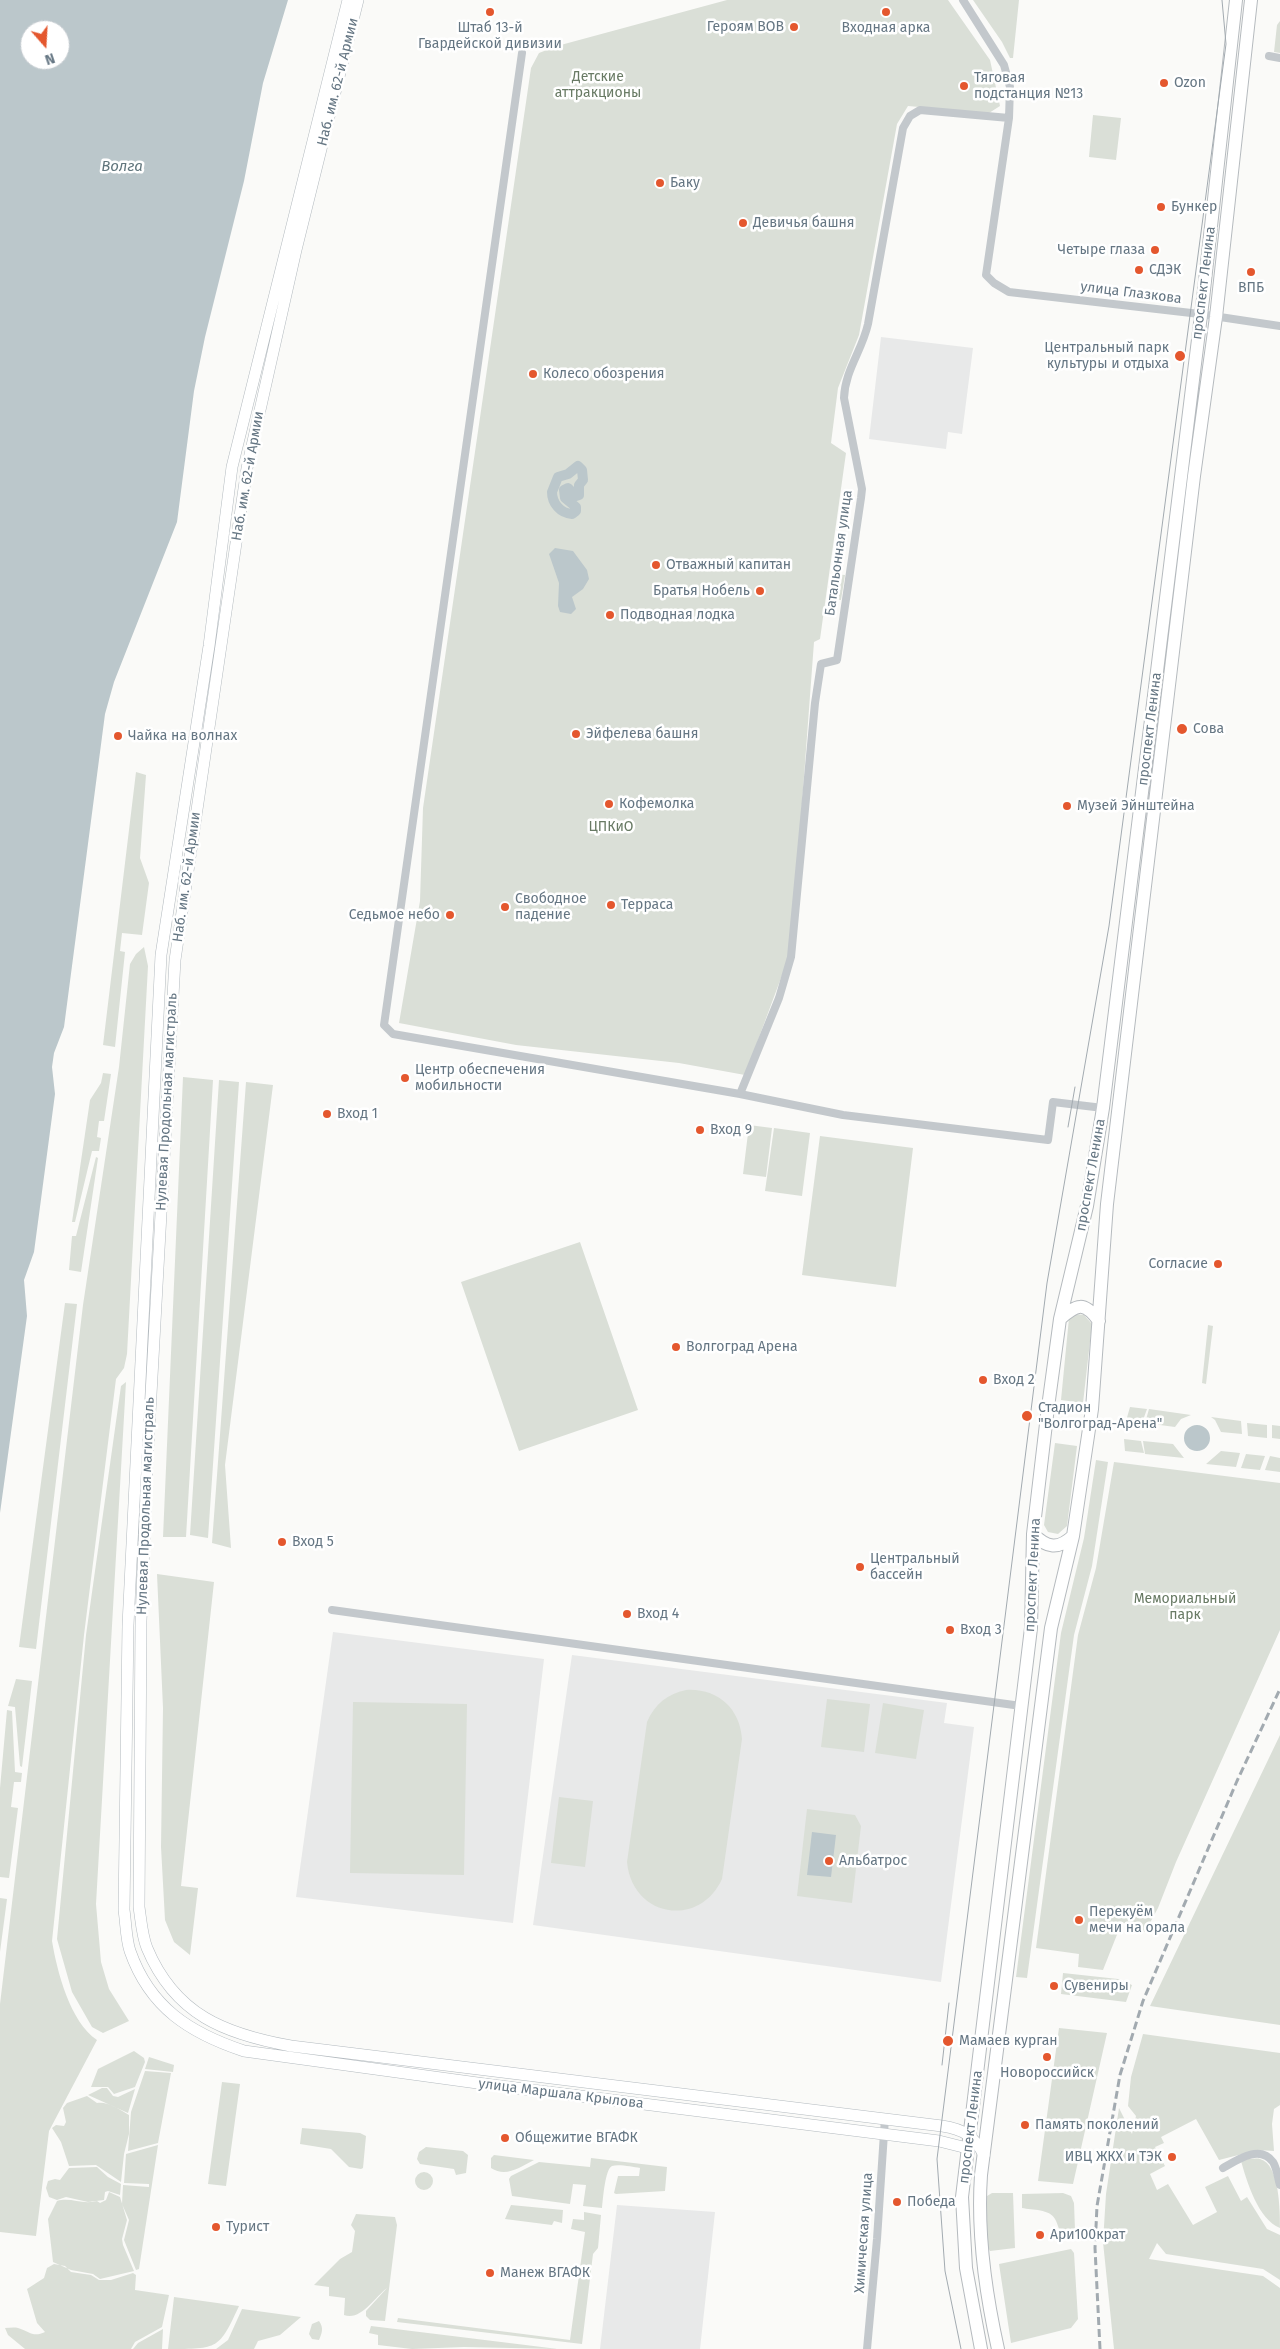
<!DOCTYPE html>
<meta charset="utf-8">
<style>
body{margin:0}
#map{position:relative;width:1280px;height:2349px;overflow:hidden;background:#fafaf8;font-family:"Fira Sans",sans-serif}
canvas{display:block}
.north{position:absolute;left:20px;top:20px;width:50px;height:50px;box-sizing:border-box;background:#fff;border:1px solid #c1c8cd;border-radius:50%;rotate:161deg;font-size:14px;font-weight:700;line-height:20px;text-align:center;color:#657683}
.north::after{content:'';display:block;margin:auto;width:18px;height:22px;background:#e4572e;clip-path:polygon(50% 0,100% 100%,50% 72%,0 100%)}
</style>
<div id="map">
<canvas width="1280" height="2349"></canvas>
<div class="north">N</div>
</div>
<script>
const g = document.querySelector('canvas').getContext('2d');
g.lineJoin = 'round';
function fillPath(path, color) { g.fillStyle = color; g.fill(path, 'evenodd'); }
function strokePath(path, color, width, dash) { g.strokeStyle = color; g.lineWidth = width; g.lineCap = dash ? 'butt' : 'round'; g.setLineDash(dash || []); g.stroke(path); }
function label(font, color, halo, rows, align = 'center') {
  g.font = font + ' "Fira Sans",sans-serif'; g.lineWidth = 5; g.setLineDash([]); g.textBaseline = 'middle'; g.strokeStyle = halo; g.fillStyle = color; for (const [text, x, y, turn = 0] of rows) {
    g.save(); g.translate(x, y); g.rotate((+turn || 0) * Math.PI / 180); g.textAlign = isNaN(turn) ? turn : align; if (halo) g.strokeText(text, 0, 0); g.fillText(text, 0, 0); g.restore();
  }
}
fillPath(new Path2D(`
 M 881,337 L 973,348 L 962,434 L 948,432 L 946,449 L 869,439 Z
 M 333,1632 L 544,1659 L 513,1923 L 296,1897 Z
 M 572,1655 L 947,1703 L 944,1723 L 974,1727 L 941,1982 L 533,1925 Z
 M 617,2205 L 715,2212 L 700,2349 L 600,2349 Z`), '#e8e9e9');
fillPath(new Path2D(`
 M 727,0 L 948,0 L 990,60 L 1000,106 L 989,113 L 908,106 L 897,124 L 859,335 L 838,388 L 831,443 L 846,453 L 820,639 L 814,642 L 791,951 L 745,1075 L 679,1063 L 516,1045 L 399,1023 L 420,901 L 423,808 L 531,68 L 539,53 L 557,46 Z
 M 973,0 L 1019,0 L 1013,58 L 1010,58 L 1002,42 Z
 M 1280,21 L 1280,53 L 1274,52 L 1277,25 Z
 M 1093,115 L 1121,118 L 1116,160 L 1089,157 Z
 M 834,574 L 845,575 L 841,600 L 831,599 Z
 M 136,772 L 146,775 L 140,858 L 149,883 L 142,935 L 122,933 L 120,951 L 125,952 L 115,1047 L 103,1045 Z
 M 144,947 L 148,966 L 127,1354 L 124,1368 L 116,1379 L 84,1635 L 52,1941 C 57,1971 70,2022 97,2040 L 49,2131 L 36,2236 L 0,2232 L 0,2004 L 83,1305 L 119,1067 L 130,964 L 136,954 Z
 M 103,1073 L 111,1074 L 104,1121 L 99,1121 L 97,1137 L 101,1138 L 99,1151 L 92,1151 L 75,1222 L 72,1222 L 90,1100 L 101,1083 Z
 M 183,1077 L 213,1080 L 186,1537 L 163,1537 Z
 M 219,1080 L 239,1082 L 208,1538 L 190,1535 Z
 M 246,1082 L 273,1085 L 225,1465 L 231,1548 L 212,1543 Z
 M 749,1125 L 772,1128 L 766,1177 L 743,1174 Z
 M 774,1128 L 810,1133 L 802,1196 L 765,1191 Z
 M 820,1136 L 913,1148 L 896,1287 L 802,1275 Z
 M 96,1157 L 98,1158 L 81,1272 L 69,1270 L 72,1236 L 76,1236 Z
 M 580,1242 L 638,1410 L 519,1451 L 461,1282 Z
 M 65,1303 L 77,1304 L 36,1649 L 19,1647 Z
 M 1075,1314 L 1084,1315 L 1092,1324 L 1083,1403 L 1061,1400 L 1069,1318 Z
 M 1208,1325 L 1213,1326 L 1206,1384 L 1202,1383 Z
 M 126,1382 L 96,1904 L 101,1962 L 109,1989 L 129,2021 L 103,2033 L 92,2027 L 72,1992 L 57,1939 L 86,1635 L 121,1386 Z
 M 1130,1407 L 1147,1409 L 1142,1423 L 1126,1421 Z
 M 1149,1409 L 1191,1415 L 1181,1419 L 1175,1427 L 1145,1423 Z
 M 1211,1417 L 1241,1421 L 1242,1434 L 1221,1432 L 1215,1420 Z
 M 1247,1423 L 1267,1425 L 1267,1438 L 1248,1436 Z
 M 1272,1425 L 1280,1426 L 1280,1439 L 1272,1438 Z
 M 1124,1439 L 1141,1441 L 1144,1453 L 1125,1451 Z
 M 1143,1441 L 1173,1444 L 1184,1458 L 1145,1454 Z
 M 1055,1443 L 1077,1446 L 1067,1526 L 1058,1534 L 1048,1532 L 1044,1525 Z
 M 1221,1451 L 1240,1453 L 1236,1467 L 1206,1464 Z
 M 1246,1454 L 1265,1456 L 1260,1470 L 1241,1468 Z
 M 1270,1456 L 1280,1458 L 1280,1472 L 1265,1470 Z
 M 1096,1460 L 1108,1462 L 1092,1566 L 1074,1635 L 1027,1978 L 1016,1977 L 1061,1633 L 1084,1538 Z
 M 1114,1462 L 1280,1483 L 1280,1630 L 1176,1862 L 1158,1908 L 1145,1932 L 1122,1922 L 1103,1970 L 1078,1967 L 1079,1954 L 1036,1948 L 1078,1635 L 1096,1568 Z
 M 157,1574 L 214,1582 L 181,1886 L 198,1888 L 190,1955 L 174,1942 L 165,1920 L 161,1847 L 163,1708 Z
 M 16,1679 L 32,1681 L 22,1767 L 20,1766 L 15,1707 L 8,1706 Z
 M 686,1690 C 717,1688 740,1708 742,1739 L 722,1879 C 699,1929 632,1917 627,1862 L 647,1722 C 655,1704 667,1694 686,1690 Z
 M 827,1699 L 870,1704 L 864,1752 L 821,1747 Z
 M 353,1702 L 467,1704 L 464,1875 L 350,1873 Z
 M 883,1703 L 924,1710 L 916,1759 L 875,1753 Z
 M 7,1710 L 12,1711 L 15,1772 L 22,1773 L 21,1782 L 14,1782 L 11,1807 L 18,1808 L 9,1878 L 0,1877 L 0,1788 Z
 M 1280,1735 L 1280,2025 L 1150,2006 Z
 M 559,1797 L 593,1801 L 585,1867 L 551,1863 Z
 M 807,1809 L 855,1815 L 861,1826 L 852,1903 L 797,1896 Z
 M 0,1898 L 7,1899 L 0,1952 Z
 M 1063,1973 L 1118,1979 L 1132,1985 L 1126,2002 L 1061,1994 Z
 M 1059,2028 L 1107,2033 L 1073,2184 L 1038,2181 Z
 M 1143,2034 L 1280,2053 L 1280,2105 L 1274,2109 L 1272,2124 L 1274,2151 L 1258,2150 L 1219,2160 L 1196,2119 L 1161,2137 L 1164,2143 L 1155,2147 L 1165,2166 L 1150,2174 L 1157,2190 L 1168,2184 L 1193,2225 L 1217,2212 L 1205,2187 L 1228,2176 L 1241,2201 L 1247,2197 L 1267,2229 L 1280,2235 L 1280,2280 L 1263,2269 L 1166,2254 L 1157,2243 L 1149,2259 L 1263,2276 L 1280,2288 L 1280,2349 L 1114,2349 L 1103,2242 L 1106,2194 L 1119,2108 L 1132,2134 L 1136,2116 L 1128,2106 L 1131,2077 Z
 M 134,2051 L 144,2058 L 145,2062 L 135,2087 L 114,2094 L 108,2087 L 91,2087 L 98,2069 Z
 M 149,2057 L 174,2065 L 173,2072 L 145,2069 Z
 M 145,2071 L 171,2073 L 158,2143 L 128,2151 L 131,2112 Z
 M 222,2082 L 240,2084 L 226,2186 L 208,2184 Z
 M 102,2088 L 107,2088 L 113,2096 L 118,2097 L 135,2089 L 128,2113 L 88,2095 Z
 M 87,2096 L 97,2103 C 107,2101 121,2110 129,2115 L 129,2134 L 124,2154 L 121,2182 L 96,2165 L 69,2166 L 61,2142 L 52,2128 L 56,2125 L 64,2126 L 66,2122 L 63,2108 L 67,2103 Z
 M 302,2128 L 360,2133 L 366,2136 L 363,2168 L 361,2169 L 349,2167 L 331,2149 L 300,2144 Z
 M 158,2145 L 139,2269 L 136,2270 L 124,2240 L 129,2220 L 122,2204 L 123,2185 L 149,2187 L 149,2184 L 124,2183 L 126,2154 Z
 M 426,2147 L 463,2151 L 468,2155 L 466,2173 L 456,2175 L 454,2169 L 420,2164 L 417,2159 L 419,2152 Z
 M 494,2155 L 534,2160 C 520,2167 506,2178 491,2168 L 491,2158 Z
 M 591,2158 L 667,2167 L 665,2191 L 616,2194 L 614,2193 L 618,2176 L 639,2176 L 640,2168 C 633,2167 619,2164 612,2166 C 605,2169 603,2200 602,2208 L 583,2206 L 586,2185 L 573,2184 L 570,2204 L 512,2196 L 509,2179 L 511,2176 L 539,2162 L 590,2167 Z
 M 1248,2159 C 1252,2159 1257,2158 1260,2159 C 1280,2164 1280,2212 1280,2228 C 1258,2219 1247,2182 1241,2161 Z
 M 97,2167 L 108,2177 L 121,2184 L 120,2195 L 108,2191 L 105,2192 L 104,2200 L 88,2202 L 66,2197 L 57,2200 L 49,2197 L 46,2188 L 48,2181 L 55,2179 L 60,2180 L 69,2168 Z
 M415 2181a9 9 0 1 1 18 0a9 9 0 1 1-18 0Z
 M 109,2192 L 120,2197 L 127,2220 L 122,2239 L 123,2245 L 134,2271 L 100,2279 L 93,2274 L 71,2270 L 53,2262 L 48,2219 L 57,2201 C 71,2197 82,2205 97,2201 L 100,2203 L 106,2200 Z
 M 992,2193 L 1013,2193 L 1015,2248 L 990,2251 L 987,2246 L 987,2196 Z
 M 1063,2193 L 1071,2196 L 1074,2203 L 1075,2230 L 1073,2234 L 1065,2237 C 1058,2231 1059,2226 1055,2219 C 1050,2209 1032,2210 1022,2208 L 1022,2194 Z
 M 511,2205 L 563,2210 L 562,2223 L 554,2221 L 552,2225 L 505,2219 Z
 M 584,2212 L 601,2215 L 598,2248 L 593,2254 L 582,2344 L 397,2322 L 398,2318 L 570,2340 L 585,2232 L 571,2229 L 573,2219 L 584,2220 Z
 M 356,2214 L 395,2217 L 397,2225 L 385,2321 L 370,2320 L 366,2316 L 366,2311 L 387,2288 C 374,2298 361,2321 344,2315 L 345,2298 L 329,2296 L 329,2287 L 314,2285 L 340,2259 L 352,2252 L 355,2231 L 351,2225 Z
 M 1071,2249 L 1074,2253 L 1078,2319 L 1071,2328 L 1011,2343 L 999,2264 Z
 M 54,2264 L 65,2266 L 71,2272 L 91,2275 L 99,2280 L 111,2280 L 133,2273 L 136,2275 L 135,2290 L 169,2295 L 162,2327 L 135,2342 L 131,2349 L 25,2349 L 8,2335 L 5,2328 C 9,2328 14,2327 18,2328 C 29,2331 33,2338 45,2332 L 37,2323 L 27,2289 L 44,2278 L 47,2268 Z
 M 174,2297 L 239,2306 C 219,2349 219,2349 168,2349 Z
 M 242,2309 L 301,2317 L 280,2335 L 258,2341 L 254,2349 L 216,2349 L 228,2340 Z
 M 319,2321 C 324,2328 322,2333 319,2340 L 312,2339 L 309,2334 L 312,2324 Z
 M 371,2326 L 558,2349 L 464,2347 L 412,2349 L 378,2345 L 378,2335 L 369,2333 Z
 M 163,2329 L 162,2349 L 133,2349 L 138,2343 Z`), '#dadfd7');
fillPath(new Path2D(`
 M 0,0 L 288,0 L 263,83 L 244,181 L 205,337 L 194,391 L 177,522 L 114,682 L 105,714 L 64,1027 L 54,1053 L 52,1067 L 55,1094 L 34,1252 L 24,1280 L 27,1316 L 0,1513 ZM 30,30 L 60,30 L 60,60 L 30,60 Z
 M 555,548 L 573,551 L 587,570 L 589,579 L 583,589 L 572,597 L 576,609 L 571,614 L 560,612 L 558,606 L 559,583 L 549,554 Z
 M1184 1438a13 13 0 1 1 26 0a13 13 0 1 1-26 0Z
 M 812,1832 L 836,1835 L 831,1877 L 807,1875 Z`), '#bbc7cb');
strokePath(new Path2D(`
 M 578,466 L 582,470 L 583,480 L 579,485 L 579,495 L 576,496 L 568,488 L 564,490 L 565,498 L 576,507 L 576,511 L 572,514 C 560,513 552,503 552,492 L 558,477 L 568,474 Z`), '#bbc7cb', 10);
const secondary = new Path2D(`
 M 348,0 L 232,467 L 209,646 L 161,955 L 128,1625 L 124,1910 C 126,1923 126,1939 130,1951 C 150,2008 190,2033 244,2051 L 492,2085 L 939,2141 L 967,2148
 M 358,0 L 296,250 L 247,468 L 175,960 L 147,1467 L 141,1621 L 139,1907 C 141,1920 142,1936 147,1948 C 175,2015 225,2034 291,2046 L 942,2126 C 963,2129 974,2136 984,2155`);
const primary = new Path2D(`
 M 1060,1319 C 1077,1304 1084,1301 1099,1321
 M 1033,1534 C 1047,1548 1058,1550 1073,1536
 M 981,2349 L 966,2268 L 962,2197 L 1031,1628 L 1033,1534 L 1048,1407 L 1060,1319 L 1087,1206 L 1103,1108 L 1203,299 L 1236,0
 M 998,2349 C 985,2291 977,2234 981,2175 L 1051,1628 L 1073,1536 L 1092,1409 L 1107,1204 L 1194,476 L 1216,317 L 1251,0`);
strokePath(secondary, '#b3babf', 12);
strokePath(primary, '#b5babe', 14);
strokePath(new Path2D(`
 M 963,0 L 1004,65 L 1010,87 L 1009,118 L 986,275 L 994,283 L 1009,292 L 1200,314 L 1280,326
 M 522,53 L 384,1025 L 393,1034 L 740,1094 L 843,1115 L 1048,1140 L 1053,1102 L 1103,1108
 M 1269,56 L 1280,58
 M 740,1094 L 779,998 L 791,957 L 815,703 L 821,664 L 837,660 L 861,498 L 862,489 L 844,398 C 845,370 862,351 868,324 L 903,128 L 910,116 L 920,110 L 1009,118
 M 332,1610 L 1021,1706
 M 1223,2168 C 1237,2160 1260,2144 1273,2162 C 1277,2168 1278,2179 1280,2185
 M 867,2349 L 877,2239 L 885,2118`), '#c3c8cc', 8);
strokePath(secondary, '#fff', 11);
strokePath(primary, '#fff', 12);
strokePath(new Path2D(`
 M 1068,1127 L 1075,1087
 M 942,2065 L 949,2003
 M 961,2349 L 945,2271 L 937,2159 L 1047,1283 L 1109,926 L 1226,44 L 1222,0`), '#a2aab0', 1);
strokePath(new Path2D(`
 M 1100,2349 L 1095,2248 L 1097,2206 L 1120,2075 L 1143,2001 L 1237,1781 L 1280,1689`), '#a2aab0', 3, [8, 4]);
for (const [x, y, r, color] of [
 [490,12,5,"#e4572e"],
 [886,12,5,"#e4572e"],
 [794,27,5,"#e4572e"],
 [1164,83,5,"#e4572e"],
 [964,86,5,"#e4572e"],
 [660,183,5,"#e4572e"],
 [1161,207,5,"#e4572e"],
 [743,223,5,"#e4572e"],
 [1155,250,5,"#e4572e"],
 [1139,270,5,"#e4572e"],
 [1251,272,5,"#e4572e"],
 [1180,356,6,"#e4572e"],
 [533,374,5,"#e4572e"],
 [656,565,5,"#e4572e"],
 [760,591,5,"#e4572e"],
 [610,615,5,"#e4572e"],
 [1182,729,6,"#e4572e"],
 [576,734,5,"#e4572e"],
 [118,736,5,"#e4572e"],
 [609,804,5,"#e4572e"],
 [1067,806,5,"#e4572e"],
 [611,905,5,"#e4572e"],
 [505,907,5,"#e4572e"],
 [450,915,5,"#e4572e"],
 [405,1078,5,"#e4572e"],
 [327,1114,5,"#e4572e"],
 [700,1130,5,"#e4572e"],
 [1218,1264,5,"#e4572e"],
 [676,1347,5,"#e4572e"],
 [983,1380,5,"#e4572e"],
 [1027,1416,6,"#e4572e"],
 [282,1542,5,"#e4572e"],
 [860,1567,5,"#e4572e"],
 [627,1614,5,"#e4572e"],
 [950,1630,5,"#e4572e"],
 [829,1861,5,"#e4572e"],
 [1079,1920,5,"#e4572e"],
 [1054,1986,5,"#e4572e"],
 [948,2041,6,"#e4572e"],
 [1047,2057,5,"#e4572e"],
 [1025,2125,5,"#e4572e"],
 [505,2138,5,"#e4572e"],
 [1172,2157,5,"#e4572e"],
 [897,2202,5,"#e4572e"],
 [216,2227,5,"#e4572e"],
 [1040,2235,5,"#e4572e"],
 [490,2273,5,"#e4572e"]
]) { const dot = new Path2D(); dot.arc(x, y, r, 0, 2 * Math.PI); g.fillStyle = color; g.fill(dot); strokePath(dot, '#fff', 2); }
label('14px', '#657683', '#fff', [
 ["Героям ВОВ",784,27,"right"],
 ["Штаб 13-й",490,28,"center"],
 ["Гвардейской дивизии",490,44,"center"],
 ["Входная арка",886,28,"center"],
 ["Тяговая",974,78],
 ["подстанция №13",974,94],
 ["Ozon",1174,83],
 ["Баку",670,183],
 ["Бункер",1171,207],
 ["Девичья башня",753,223],
 ["Четыре глаза",1145,250,"right"],
 ["СДЭК",1149,270],
 ["ВПБ",1251,288,"center"],
 ["Центральный парк",1169,348,"right"],
 ["культуры и отдыха",1169,364,"right"],
 ["Колесо обозрения",543,374],
 ["Отважный капитан",666,565],
 ["Братья Нобель",750,591,"right"],
 ["Подводная лодка",620,615],
 ["Сова",1193,729],
 ["Эйфелева башня",586,734],
 ["Чайка на волнах",128,736],
 ["Кофемолка",619,804],
 ["Музей Эйнштейна",1077,806],
 ["Свободное",515,899],
 ["падение",515,915],
 ["Терраса",621,905],
 ["Седьмое небо",440,915,"right"],
 ["Центр обеспечения",415,1070],
 ["мобильности",415,1086],
 ["Вход 1",337,1114],
 ["Вход 9",710,1130],
 ["Согласие",1208,1264,"right"],
 ["Волгоград Арена",686,1347],
 ["Вход 2",993,1380],
 ["Стадион",1038,1408],
 ["\"Волгоград-Арена\"",1038,1424],
 ["Вход 5",292,1542],
 ["Центральный",870,1559],
 ["бассейн",870,1575],
 ["Вход 4",637,1614],
 ["Вход 3",960,1630],
 ["Альбатрос",839,1861],
 ["Перекуём",1089,1912],
 ["мечи на орала",1089,1928],
 ["Сувениры",1064,1986],
 ["Мамаев курган",959,2041],
 ["Новороссийск",1047,2073,"center"],
 ["Память поколений",1035,2125],
 ["Общежитие ВГАФК",515,2138],
 ["ИВЦ ЖКХ и ТЭК",1162,2157,"right"],
 ["Победа",907,2202],
 ["Турист",226,2227],
 ["Ари100крат",1050,2235],
 ["Манеж ВГАФК",500,2273]
], 'left');
label('14px', '#687a64', '#fff', [
 ["Детские",598,77],
 ["аттракционы",598,93],
 ["ЦПКиО",611,827],
 ["Мемориальный",1185,1599],
 ["парк",1185,1615]
]);
label('14px', '#657683', '#fff', [
 ["Наб. им. 62-й Армии",338,82,-76],
 ["проспект Ленина",1204,283,-83],
 ["улица Глазкова",1131,293,7],
 ["Наб. им. 62-й Армии",248,476,-80],
 ["Батальонная улица",839,553,-82],
 ["проспект Ленина",1150,729,-83],
 ["Наб. им. 62-й Армии",187,877,-82],
 ["Нулевая Продольная магистраль",167,1102,-87],
 ["проспект Ленина",1091,1175,-80],
 ["Нулевая Продольная магистраль",146,1506,-88],
 ["проспект Ленина",1033,1575,-87],
 ["улица Маршала Крылова",561,2094,7],
 ["проспект Ленина",971,2127,-83],
 ["Химическая улица",864,2233,-86]
]);
label('italic 15px', '#60757c', '#fff', [
 ["Волга",122,167]
]);
</script>
